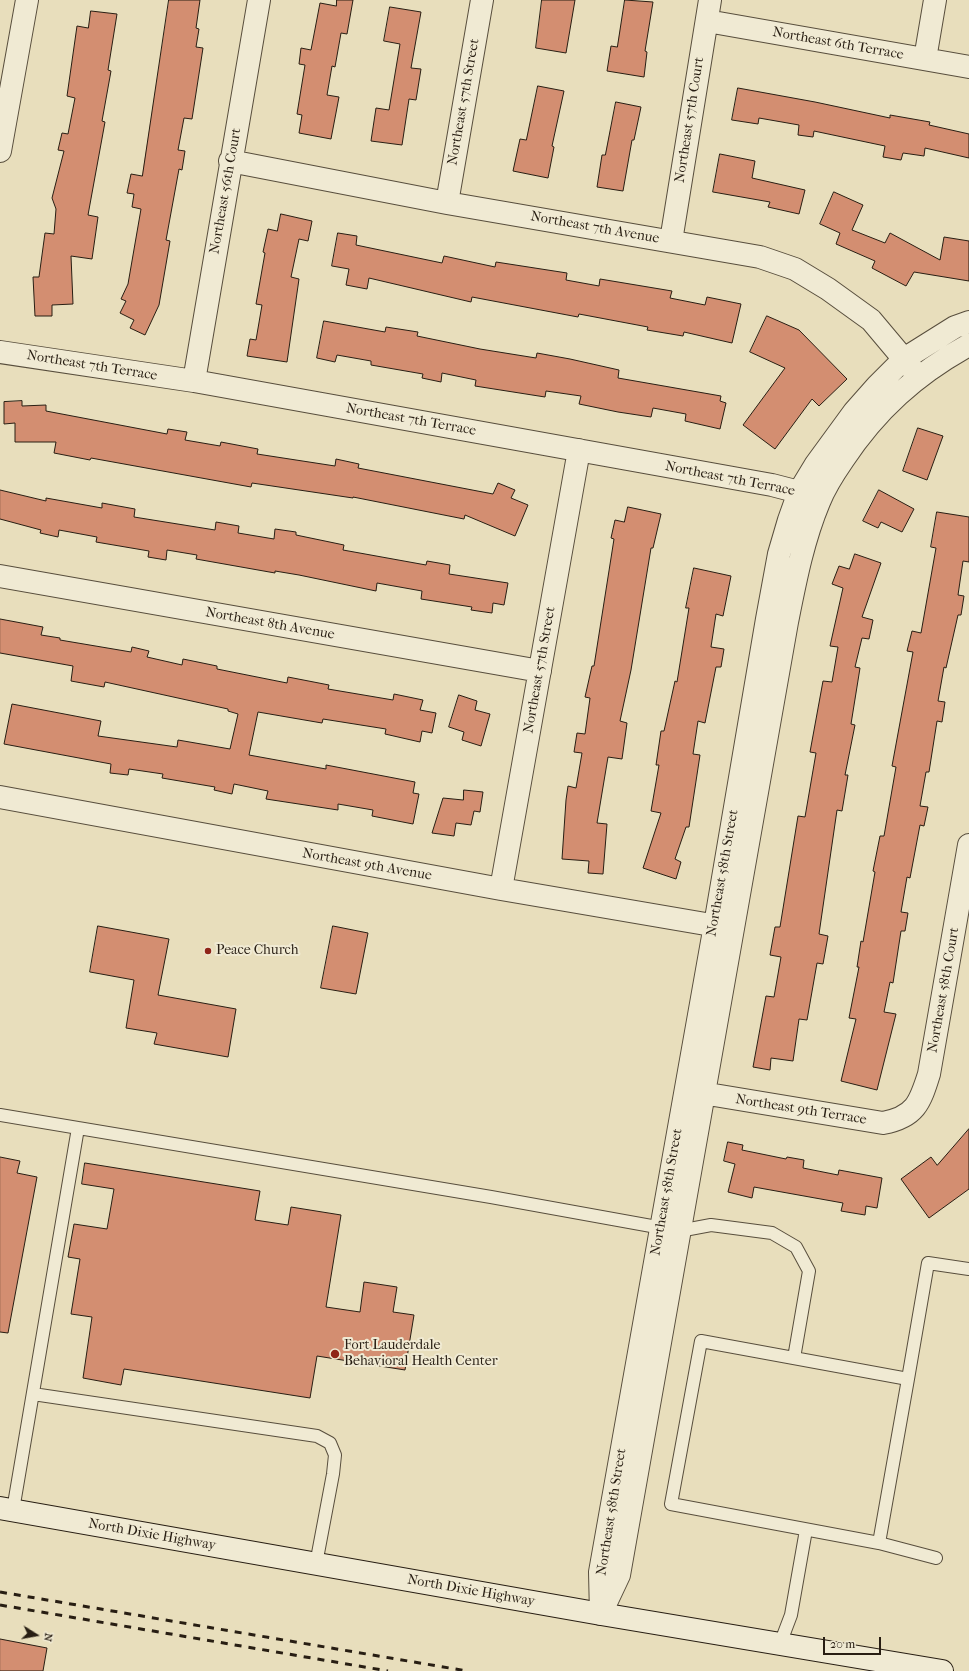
<!DOCTYPE html>
<style>
body{margin:0}
#map{position:relative;width:969px;height:1671px;overflow:hidden;background:#e8debc;font-family:"IM FELL French Canon",serif}
canvas{display:block}
.north{position:absolute;left:16px;top:1615px;width:40px;height:40px;-webkit-text-stroke:3px #f0ead3;paint-order:stroke;rotate:101deg;font-size:11px;font-weight:700;line-height:16px;text-align:center;color:#281e13}
.north::after{content:'';display:block;margin:auto;width:14px;height:18px;background:#281e13;clip-path:polygon(50% 0,100% 100%,50% 72%,0 100%)}
.scale{position:absolute;left:823px;top:1637px;width:58px;height:18px;box-sizing:border-box;border:2px solid #281e13;border-top:0;padding-left:5px;font-size:12px;line-height:14px;white-space:nowrap;color:#281e13;-webkit-text-stroke:3px #f0ead3;paint-order:stroke}
</style>
<div id="map">
<canvas width="969" height="1671"></canvas>
<div class="north">N</div>
<div class="scale">20 m</div>
</div>
<script>
const g = document.querySelector('canvas').getContext('2d');
g.lineJoin = 'round';
function fillPath(path, color) { g.fillStyle = color; g.fill(path, 'evenodd'); }
function strokePath(path, color, width, dash) { g.strokeStyle = color; g.lineWidth = width; g.lineCap = dash ? 'butt' : 'round'; g.setLineDash(dash || []); g.stroke(path); }
function label(font, color, halo, rows, align = 'center') {
  g.font = font + ' "IM FELL French Canon",serif'; g.lineWidth = 4; g.setLineDash([]); g.textBaseline = 'middle'; g.strokeStyle = halo; g.fillStyle = color; for (const [text, x, y, turn = 0] of rows) {
    g.save(); g.translate(x, y); g.rotate((+turn || 0) * Math.PI / 180); g.textAlign = isNaN(turn) ? turn : align; if (halo) g.strokeText(text, 0, 0); g.fillText(text, 0, 0); g.restore();
  }
}
const building = new Path2D(`
 M 169,0 L 200,0 L 196,28 L 199,29 L 196,47 L 203,48 L 192,119 L 184,118 L 178,150 L 185,151 L 182,170 L 179,169 L 166,240 L 170,241 L 159,305 L 145,335 L 130,328 L 134,320 L 120,313 L 126,301 L 121,299 L 128,284 L 141,209 L 132,207 L 134,194 L 127,193 L 131,174 L 142,176 Z
 M 337,0 L 353,0 L 347,34 L 341,33 L 335,67 L 332,66 L 327,95 L 339,97 L 331,139 L 299,133 L 302,115 L 297,114 L 305,65 L 299,64 L 301,48 L 311,50 L 320,3 L 336,6 Z
 M 542,0 L 575,0 L 566,53 L 536,48 Z
 M 625,0 L 653,2 L 645,51 L 647,52 L 644,77 L 607,71 L 611,46 L 617,47 Z
 M 390,7 L 421,12 L 411,68 L 421,69 L 416,100 L 409,99 L 402,145 L 371,141 L 376,108 L 389,110 L 400,44 L 384,41 Z
 M 91,11 L 117,14 L 108,70 L 111,71 L 102,121 L 105,122 L 88,215 L 98,217 L 92,259 L 71,256 L 73,304 L 52,305 L 52,316 L 35,316 L 33,277 L 39,277 L 45,233 L 54,234 L 56,209 L 52,198 L 64,151 L 58,150 L 62,133 L 68,134 L 75,98 L 67,96 L 77,26 L 88,28 Z
 M 538,86 L 564,91 L 552,146 L 554,147 L 548,178 L 513,171 L 520,139 L 526,140 Z
 M 738,88 L 815,102 L 890,118 L 890,115 L 930,122 L 929,125 L 969,134 L 969,158 L 925,148 L 924,156 L 903,153 L 901,160 L 883,157 L 885,146 L 814,131 L 813,137 L 798,135 L 799,125 L 759,118 L 758,124 L 732,120 Z
 M 616,102 L 641,107 L 634,140 L 632,140 L 623,191 L 597,187 L 602,155 L 605,155 Z
 M 720,154 L 755,161 L 752,178 L 805,190 L 799,214 L 768,207 L 770,202 L 713,192 Z
 M 834,192 L 863,205 L 852,230 L 885,243 L 890,233 L 940,260 L 944,237 L 969,241 L 969,281 L 914,272 L 906,286 L 872,268 L 875,261 L 836,244 L 840,233 L 820,224 Z
 M 281,214 L 312,221 L 308,241 L 299,239 L 291,277 L 299,279 L 287,362 L 247,356 L 250,339 L 256,340 L 262,305 L 256,304 L 265,253 L 263,252 L 268,229 L 277,231 Z
 M 338,233 L 357,236 L 356,245 L 442,263 L 444,256 L 495,267 L 496,262 L 567,273 L 566,280 L 599,286 L 600,279 L 672,291 L 670,298 L 705,305 L 707,297 L 741,304 L 732,343 L 684,332 L 683,336 L 647,330 L 648,327 L 579,314 L 578,317 L 472,297 L 471,302 L 369,278 L 367,289 L 346,285 L 349,269 L 332,266 Z
 M 767,316 L 799,330 L 847,379 L 819,406 L 812,399 L 775,449 L 743,425 L 785,368 L 750,352 Z
 M 324,321 L 385,332 L 386,327 L 418,332 L 417,336 L 480,349 L 536,358 L 537,353 L 570,359 L 619,370 L 618,378 L 721,396 L 720,401 L 726,403 L 720,429 L 685,421 L 686,414 L 653,408 L 651,417 L 618,412 L 579,404 L 581,396 L 546,391 L 545,397 L 475,386 L 476,380 L 442,373 L 441,382 L 422,378 L 423,374 L 371,365 L 371,361 L 337,355 L 335,362 L 317,358 Z
 M 22,401 L 22,406 L 46,405 L 46,411 L 167,434 L 168,429 L 187,432 L 185,440 L 220,446 L 221,442 L 258,449 L 257,454 L 335,466 L 336,459 L 359,464 L 358,468 L 493,494 L 498,483 L 515,490 L 511,498 L 528,505 L 515,536 L 465,515 L 464,519 L 353,497 L 353,498 L 252,483 L 251,487 L 91,458 L 90,460 L 54,453 L 56,442 L 15,442 L 15,423 L 4,424 L 4,402 Z
 M 918,428 L 943,436 L 927,480 L 903,471 Z
 M 0,490 L 46,501 L 46,498 L 102,508 L 102,503 L 135,509 L 134,517 L 215,530 L 216,522 L 239,526 L 238,533 L 274,539 L 275,529 L 296,532 L 296,535 L 344,545 L 343,550 L 426,565 L 427,561 L 450,565 L 449,574 L 508,583 L 504,605 L 493,603 L 492,613 L 471,610 L 472,607 L 421,599 L 422,591 L 377,583 L 376,591 L 299,575 L 275,571 L 275,573 L 196,559 L 197,555 L 167,550 L 166,560 L 148,557 L 149,551 L 96,542 L 97,537 L 59,530 L 58,537 L 40,533 L 41,530 L 0,519 Z
 M 879,490 L 914,509 L 902,532 L 881,522 L 878,528 L 863,521 Z
 M 628,507 L 661,514 L 653,548 L 651,548 L 631,670 L 620,721 L 627,723 L 622,759 L 608,757 L 597,823 L 607,824 L 603,874 L 588,873 L 589,861 L 562,859 L 566,800 L 568,786 L 576,788 L 582,753 L 574,752 L 577,733 L 585,734 L 590,698 L 585,697 L 592,666 L 594,666 L 614,539 L 611,538 L 615,520 L 624,522 Z
 M 937,512 L 969,517 L 969,562 L 963,561 L 958,595 L 964,596 L 961,615 L 958,615 L 946,668 L 944,667 L 938,701 L 945,702 L 942,722 L 937,721 L 929,772 L 926,772 L 920,806 L 928,807 L 924,826 L 920,825 L 910,878 L 907,877 L 901,912 L 908,913 L 905,931 L 901,931 L 893,983 L 890,982 L 884,1012 L 896,1014 L 877,1090 L 841,1081 L 856,1019 L 849,1018 L 859,967 L 857,967 L 861,941 L 863,942 L 875,872 L 873,871 L 880,836 L 884,836 L 896,767 L 892,766 L 913,652 L 907,651 L 912,631 L 921,633 L 936,548 L 931,547 Z
 M 855,554 L 881,563 L 862,617 L 873,620 L 869,639 L 862,638 L 855,667 L 860,668 L 851,724 L 855,725 L 845,775 L 848,775 L 842,811 L 837,810 L 819,934 L 828,936 L 823,964 L 817,963 L 807,1020 L 799,1019 L 793,1061 L 771,1058 L 770,1070 L 753,1067 L 766,996 L 774,997 L 781,957 L 770,955 L 775,927 L 780,927 L 798,816 L 805,817 L 816,753 L 810,752 L 823,681 L 832,682 L 838,647 L 830,646 L 843,588 L 832,584 L 839,566 L 849,569 Z
 M 694,568 L 731,576 L 723,616 L 716,614 L 711,647 L 724,649 L 721,667 L 716,667 L 705,723 L 698,721 L 693,754 L 700,755 L 689,827 L 686,827 L 675,859 L 681,862 L 676,879 L 643,868 L 661,813 L 651,811 L 659,765 L 656,765 L 661,731 L 664,731 L 675,681 L 677,682 L 689,608 L 686,608 Z
 M 0,619 L 43,627 L 41,635 L 60,638 L 60,640 L 131,652 L 132,647 L 149,651 L 147,657 L 182,665 L 183,659 L 217,666 L 217,669 L 287,683 L 288,677 L 329,685 L 328,689 L 393,700 L 394,694 L 423,700 L 420,710 L 436,713 L 432,733 L 422,731 L 420,742 L 385,734 L 386,729 L 323,719 L 322,723 L 258,712 L 249,755 L 326,769 L 326,765 L 415,782 L 413,793 L 419,794 L 413,824 L 372,816 L 373,810 L 338,804 L 338,810 L 266,799 L 268,791 L 234,784 L 232,794 L 214,790 L 215,787 L 162,778 L 163,774 L 129,769 L 128,775 L 110,773 L 111,764 L 4,744 L 12,704 L 101,721 L 98,736 L 177,747 L 178,740 L 230,749 L 238,714 L 228,711 L 228,709 L 105,682 L 104,687 L 71,681 L 73,666 L 0,653 Z
 M 459,695 L 477,701 L 475,710 L 490,714 L 481,746 L 462,740 L 464,732 L 449,727 Z
 M 464,790 L 483,792 L 480,812 L 474,811 L 471,825 L 456,823 L 454,836 L 432,833 L 443,798 L 463,800 Z
 M 98,926 L 169,939 L 158,995 L 236,1009 L 228,1057 L 154,1044 L 157,1033 L 126,1028 L 134,980 L 90,972 Z
 M 333,926 L 368,933 L 356,994 L 321,988 Z
 M 969,1129 L 969,1189 L 929,1218 L 901,1179 L 931,1157 L 937,1165 Z
 M 728,1142 L 743,1145 L 742,1150 L 786,1159 L 787,1157 L 804,1160 L 803,1168 L 838,1175 L 839,1170 L 882,1178 L 877,1208 L 866,1206 L 865,1215 L 841,1211 L 843,1203 L 754,1187 L 752,1198 L 728,1192 L 735,1164 L 724,1161 Z
 M 0,1157 L 20,1161 L 17,1173 L 37,1177 L 8,1333 L 0,1332 Z
 M 85,1163 L 260,1191 L 255,1220 L 288,1225 L 291,1207 L 341,1215 L 326,1307 L 360,1312 L 364,1282 L 397,1287 L 393,1312 L 414,1315 L 405,1370 L 317,1356 L 310,1398 L 124,1369 L 121,1385 L 83,1378 L 92,1317 L 71,1314 L 80,1259 L 68,1257 L 74,1224 L 107,1229 L 114,1189 L 82,1184 Z
 M 0,1639 L 47,1648 L 43,1671 L 0,1671 Z`);
fillPath(building, '#d38e71');
strokePath(building, '#281e13', 1);
const service = new Path2D(`
 M 0,1115 L 491,1197 L 679,1231 L 711,1225 L 772,1233 L 796,1247 L 809,1271 L 794,1358
 M 908,1379 L 928,1263 L 969,1269
 M 33,1394 L 317,1436 L 330,1443 L 335,1455 L 333,1474 L 316,1564
 M 13,1510 L 78,1128
 M 879,1543 L 908,1379 L 701,1341 L 671,1504 L 879,1543 L 936,1558
 M 780,1644 L 791,1615 L 806,1530`);
const minor = new Path2D(`
 M 707,21 L 969,67
 M 925,59 L 935,0
 M 230,161 L 447,203 L 760,257 L 795,269 L 828,289 L 871,320 L 913,370
 M 447,203 L 482,0
 M 671,241 L 710,0
 M 0,352 L 194,381 L 772,485 L 799,492 L 813,499
 M 194,381 L 259,0
 M 0,576 L 540,671
 M 0,797 L 501,889 L 729,928
 M 501,889 L 579,450
 M 690,1091 L 883,1123 C 915,1117 920,1103 929,1074 L 969,845
 M 603,1609 L 619,1575 L 787,622 C 795,582 803,540 819,502 C 825,487 834,473 843,460 C 876,410 916,374 969,345
 M 601,1614 L 600,1572 L 715,925 L 767,619 L 779,554 L 789,520 L 799,492 L 816,464 L 854,412 L 877,386 L 904,359 L 955,327 L 969,322`);
const tertiary = new Path2D(`
 M 0,151 L 27,0`);
const secondary = new Path2D(`
 M 0,1508 L 601,1614 L 942,1671`);
strokePath(service, '#584e3d', 14);
strokePath(minor, '#584e3d', 24);
strokePath(tertiary, '#584e3d', 24);
strokePath(secondary, '#281e13', 24);
strokePath(service, '#f0ead3', 12);
strokePath(minor, '#f0ead3', 22);
strokePath(tertiary, '#f0ead3', 22);
strokePath(secondary, '#f0ead3', 22);
strokePath(new Path2D(`
 M 0,1592 L 467,1671
 M 0,1605 L 388,1671`), '#281e13', 3, [7, 7]);
for (const [x, y, r, color] of [
 [208,951,4,"#8f2418"],
 [335,1354,5,"#8f2418"]
]) { const dot = new Path2D(); dot.arc(x, y, r, 0, 2 * Math.PI); g.fillStyle = color; g.fill(dot); strokePath(dot, '#f0ead3', 1.5); }
label('14px', '#281e13', '#f0ead3', [
 ["Northeast 6th Terrace",838,44,10],
 ["Northeast 57th Street",464,102,-80],
 ["Northeast 57th Court",690,120,-81],
 ["Northeast 56th Court",226,191,-80],
 ["Northeast 7th Avenue",595,228,10],
 ["Northeast 7th Terrace",92,366,9],
 ["Northeast 7th Terrace",411,420,10],
 ["Northeast 7th Terrace",730,479,11],
 ["Northeast 8th Avenue",270,624,10],
 ["Northeast 57th Street",540,670,-80],
 ["Northeast 9th Avenue",367,865,10],
 ["Northeast 58th Street",723,873,-80],
 ["Northeast 58th Court",944,990,-80],
 ["Northeast 9th Terrace",801,1110,9],
 ["Northeast 58th Street",667,1192,-80],
 ["Northeast 58th Street",612,1512,-81],
 ["North Dixie Highway",152,1535,10],
 ["North Dixie Highway",471,1591,10]
]);
label('14px', '#281e13', '#f0ead3', [
 ["Peace Church",216,951],
 ["Fort Lauderdale",344,1346],
 ["Behavioral Health Center",344,1362]
], 'left');
</script>
